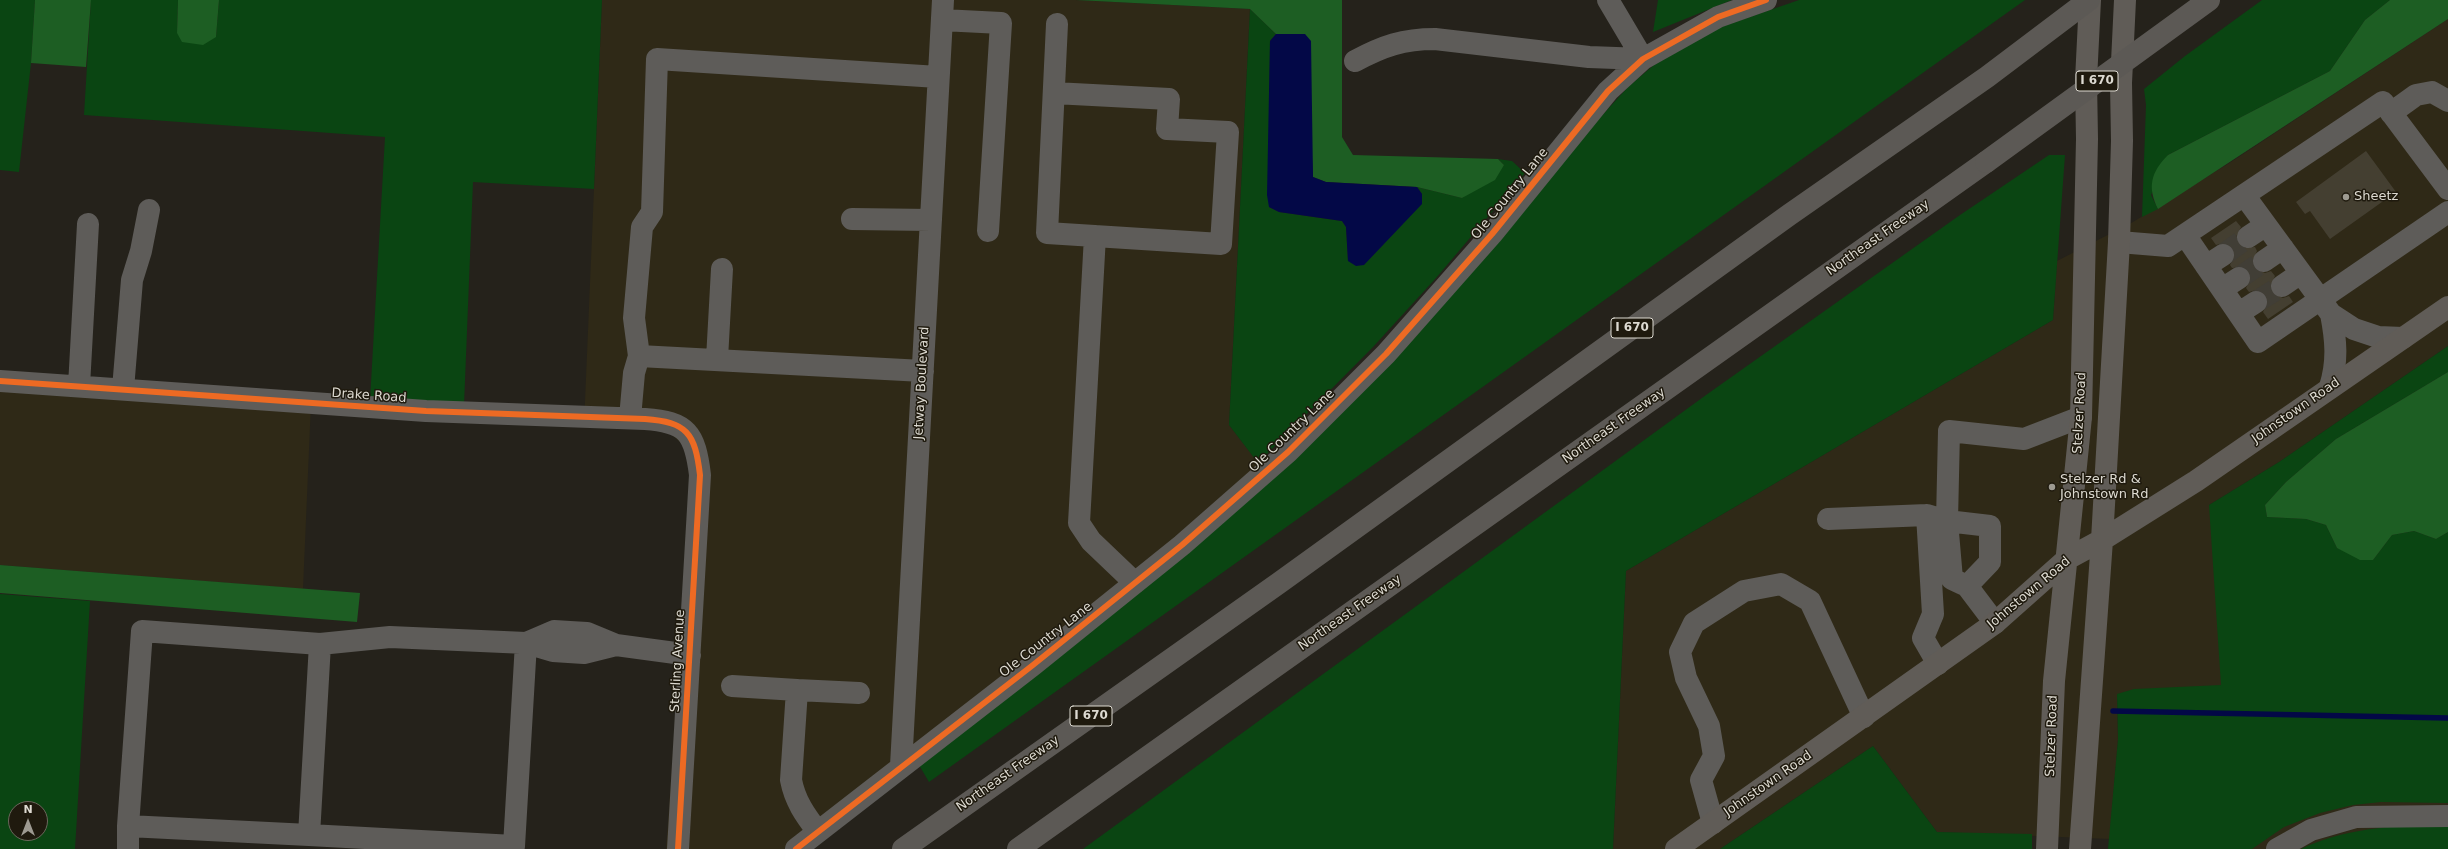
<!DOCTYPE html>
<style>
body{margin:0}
#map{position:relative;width:2448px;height:849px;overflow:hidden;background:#25221b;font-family:"DejaVu Sans",sans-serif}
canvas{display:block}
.north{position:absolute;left:8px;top:801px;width:40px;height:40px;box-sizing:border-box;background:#1f1a0e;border:1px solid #6b675c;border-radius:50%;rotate:0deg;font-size:11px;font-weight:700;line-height:16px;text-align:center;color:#dddad1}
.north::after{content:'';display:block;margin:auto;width:14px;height:18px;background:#9d9a91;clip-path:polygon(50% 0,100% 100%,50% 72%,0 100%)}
</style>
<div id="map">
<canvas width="2448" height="849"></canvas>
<div class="north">N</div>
</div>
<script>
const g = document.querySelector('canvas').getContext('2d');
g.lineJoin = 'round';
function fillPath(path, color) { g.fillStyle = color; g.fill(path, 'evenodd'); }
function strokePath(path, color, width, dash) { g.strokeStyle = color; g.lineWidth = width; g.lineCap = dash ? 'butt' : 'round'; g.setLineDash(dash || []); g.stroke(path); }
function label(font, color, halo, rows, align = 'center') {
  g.font = font + ' "DejaVu Sans",sans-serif'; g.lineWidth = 3; g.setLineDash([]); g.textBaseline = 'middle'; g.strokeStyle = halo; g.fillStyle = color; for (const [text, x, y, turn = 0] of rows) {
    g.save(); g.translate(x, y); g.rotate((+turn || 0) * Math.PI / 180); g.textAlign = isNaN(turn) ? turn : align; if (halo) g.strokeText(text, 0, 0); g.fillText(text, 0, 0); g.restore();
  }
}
fillPath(new Path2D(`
 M 602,0 L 1076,0 L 1250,9 L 1229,425 L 1271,479 L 811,849 L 666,849 L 691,504 L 691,474 L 684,446 L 670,433 L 648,427 L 584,425 Z
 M 2448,19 L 2448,346 L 2279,462 L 2209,505 L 2448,688 L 2448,849 L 2142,849 L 2117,695 L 2118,739 L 2110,839 L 1937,832 L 1873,746 L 1720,849 L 1613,849 L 1626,571 L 2053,320 L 2057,261 L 2133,222 L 2231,162 Z
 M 0,382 L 311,403 L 303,589 L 0,565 Z`), '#2f2917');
fillPath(new Path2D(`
 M 0,0 L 35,0 L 31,63 L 19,172 L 0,170 Z
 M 91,0 L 178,0 L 177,33 L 216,37 L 219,0 L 602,0 L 594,189 L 473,182 L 464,405 L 370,400 L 385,137 L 84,115 Z
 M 1658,0 L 1732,0 L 1653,32 Z
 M 1799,0 L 2025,0 L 929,782 L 919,765 L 1271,479 L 1628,87 L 1654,65 L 1718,28 Z
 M 2262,0 L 2390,0 L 2365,20 L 2330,71 L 2168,155 L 2151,195 L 2158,209 L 2142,217 L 2146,105 L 2144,89 L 2185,56 Z
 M 1250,9 L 1276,34 L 1270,41 L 1269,207 L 1279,212 L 1342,221 L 1346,227 L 1348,261 L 1422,194 L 1417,187 L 1462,198 L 1504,165 L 1498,159 L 1512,161 L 1525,173 L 1436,278 L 1373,347 L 1258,463 L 1229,425 Z
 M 2049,155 L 2065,155 L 2053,320 L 1626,571 L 1613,849 L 1083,849 L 1706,395 L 1960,215 Z
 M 2448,346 L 2448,372 L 2336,439 L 2286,482 L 2265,505 L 2267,517 L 2306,519 L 2326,525 L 2337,548 L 2373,560 L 2392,535 L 2414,531 L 2436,539 L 2448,532 L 2448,803 L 2381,802 L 2353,805 L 2320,813 L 2284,827 L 2252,849 L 2108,849 L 2118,739 L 2117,694 L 2134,689 L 2221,685 L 2209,505 L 2279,462 Z
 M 0,594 L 90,601 L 75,849 L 0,849 ZM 16,809 L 40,809 L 40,833 L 16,833 Z
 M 1873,746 L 1937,832 L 2032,834 L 2032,849 L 1720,849 Z
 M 2412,824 L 2448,824 L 2448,849 L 2301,849 C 2339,831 2371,829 2412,824 Z`), '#0a4512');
fillPath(new Path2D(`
 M 35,0 L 91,0 L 86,67 L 31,63 Z
 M 178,0 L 219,0 L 216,37 L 203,45 L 182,42 L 177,33 Z
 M 1076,0 L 1342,0 L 1342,137 L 1353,155 L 1498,159 L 1504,165 L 1495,180 L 1462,198 L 1417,187 L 1326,182 L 1313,177 L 1305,34 L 1276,34 L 1250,9 Z
 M 2390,0 L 2448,0 L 2448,19 L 2158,209 C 2147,187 2151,172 2168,155 L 2330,71 L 2365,20 Z
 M 2448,372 L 2448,532 L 2436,539 L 2414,531 L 2392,535 L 2373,560 L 2360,560 L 2337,548 L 2326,525 L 2306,519 L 2267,517 L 2265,505 L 2286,482 L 2336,439 Z
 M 0,565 L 360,593 L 357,622 L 0,593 Z`), '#1d5e23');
fillPath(new Path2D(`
 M 1276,34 L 1305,34 L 1311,41 L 1313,177 L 1326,182 L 1417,187 L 1422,194 L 1422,204 L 1364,265 L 1356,266 L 1348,261 L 1346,227 L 1342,221 L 1279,212 L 1269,207 L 1267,195 L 1270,41 Z`), '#030847');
strokePath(new Path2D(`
 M 2113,711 L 2448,718`), '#030847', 5.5);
fillPath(new Path2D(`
 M 2366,151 L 2396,192 L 2330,239 L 2310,211 L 2305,214 L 2296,202 Z
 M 2236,221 L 2241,227 L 2236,237 L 2238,244 L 2243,248 L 2255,247 L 2257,251 L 2252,262 L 2254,268 L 2265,273 L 2271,271 L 2275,276 L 2270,287 L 2272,293 L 2283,298 L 2289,296 L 2293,302 L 2268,319 L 2263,312 L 2268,302 L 2266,295 L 2256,290 L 2249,292 L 2246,288 L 2251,278 L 2249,271 L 2244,267 L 2232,268 L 2230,265 L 2235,255 L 2233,248 L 2223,243 L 2216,245 L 2211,238 Z`), '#443f31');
strokePath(new Path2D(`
 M 2223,255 L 2248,237
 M 2239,278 L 2264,261
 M 2256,302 L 2282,286`), '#413e36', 22, [22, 11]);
strokePath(new Path2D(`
 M 1608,0 L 1643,59
 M 942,20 L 1001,23 L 988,231
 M 1355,61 C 1383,46 1403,39 1435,39 L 1589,57 L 1643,59
 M 1054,93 L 1169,99 L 1167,129 L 1228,132 L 1221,244 L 1047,233 L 1057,24
 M 2391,113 L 2416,95 L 2432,92 L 2448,101
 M 2244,195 L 2331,314 L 2354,329 L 2378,337 L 2403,338
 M 852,219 L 931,220
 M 2185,235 L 2258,342 L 2448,212
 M 1095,236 L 1079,523 L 1091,541 L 1135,583
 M 2248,237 L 2266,225
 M 2119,242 L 2168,246 L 2383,102 L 2448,189
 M 2264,261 L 2283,248
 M 2206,266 L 2223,255
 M 2282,286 L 2301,273
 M 2222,289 L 2239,278
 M 2239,313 L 2256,302
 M 717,359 L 722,269
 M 923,371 L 639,356 L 634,318 L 642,227 L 652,212 L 657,59 L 938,77
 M 0,381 L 426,411 L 645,419 C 687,422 695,433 700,475 L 678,849
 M 79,386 L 88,224
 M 2330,387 C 2338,361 2336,340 2331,314
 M 123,389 L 132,280 L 141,251 L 149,210
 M 630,418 L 634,373 L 639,356
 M 1927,515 L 1933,614 L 1923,638 L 1938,664
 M 1828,519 L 1927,515 L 1947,521 L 1990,526 L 1990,562 L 1967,586
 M 1995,623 L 1967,586 L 1952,579 L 1947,521 L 1949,431 L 2024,439 L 2081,417
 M 526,643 L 514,846 L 309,835 L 320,644 L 390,637 L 526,643 L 553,651 L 584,653 L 616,645
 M 526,643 L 554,631 L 570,632 L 587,633 L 616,645 L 690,655
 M 732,686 L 797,690 L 791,780 C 795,801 805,815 818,832
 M 797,690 L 859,693
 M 901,766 L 943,0
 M 1713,823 L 1701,780 L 1714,756 L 1709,726 L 1686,678 L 1680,652 L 1694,623 L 1744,591 L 1781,584 L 1810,601 L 1864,717
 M 128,826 L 142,631 L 320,644
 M 128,849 L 128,826 L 309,835
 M 796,849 L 1033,665 L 1182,545 L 1288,452 L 1386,354 L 1492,234 L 1608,91 L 1643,59 L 1718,17 L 1766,0
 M 2277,849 L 2311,830 L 2356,817 L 2448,816`), '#5e5c59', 22);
strokePath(new Path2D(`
 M 1676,849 L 1995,623 L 2067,559 L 2102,540 L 2196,481 L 2448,307
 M 2047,849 L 2054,681 L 2081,417 L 2087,139 L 2086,80 L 2090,0
 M 2080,849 L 2102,540 L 2119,242 L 2122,141 L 2121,83 L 2125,0`), '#605c57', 22);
strokePath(new Path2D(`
 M 903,849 L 1279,583 L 1789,215 L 1987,77 L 2089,0
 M 1018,849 L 1986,162`), '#5c5955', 22);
strokePath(new Path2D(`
 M 1986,162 L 2209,0`), '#5c5955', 22);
strokePath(new Path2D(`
 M 0,381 L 426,411 L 645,419 C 687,422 695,433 700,475 L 678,849
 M 796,849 L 1033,665 L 1182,545 L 1288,452 L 1386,354 L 1492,234 L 1608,91 L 1643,59 L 1718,17 L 1766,0`), '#ed6a23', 6);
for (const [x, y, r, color] of [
 [2346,197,4,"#9d9a91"],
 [2052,487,4,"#9d9a91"]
]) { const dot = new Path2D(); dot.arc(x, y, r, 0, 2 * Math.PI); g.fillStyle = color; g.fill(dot); strokePath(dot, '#1f1a0e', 1.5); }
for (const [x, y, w] of [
 [2097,81,42],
 [1632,328,42],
 [1091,716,42]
]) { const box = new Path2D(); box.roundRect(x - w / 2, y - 10, w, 20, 3); g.fillStyle = '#1f1a0e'; g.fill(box); strokePath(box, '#dddad1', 1); }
label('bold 12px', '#dddad1', null, [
 ["I 670",2097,81],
 ["I 670",1632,328],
 ["I 670",1091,716]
]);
label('13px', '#dddad1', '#1f1a0e', [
 ["Ole Country Lane",1510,194,-51],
 ["Northeast Freeway",1878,238,-35],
 ["Jetway Boulevard",922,383,-87],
 ["Drake Road",369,396,4],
 ["Johnstown Road",2296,411,-35],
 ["Stelzer Road",2080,413,-87],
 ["Northeast Freeway",1614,426,-35],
 ["Ole Country Lane",1292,431,-44],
 ["Johnstown Road",2029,593,-40],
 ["Northeast Freeway",1350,613,-35],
 ["Ole Country Lane",1046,640,-38],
 ["Sterling Avenue",678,661,-87],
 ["Stelzer Road",2052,736,-88],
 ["Northeast Freeway",1008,774,-35],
 ["Johnstown Road",1768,784,-35]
]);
label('13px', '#dddad1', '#1f1a0e', [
 ["Sheetz",2354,197],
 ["Stelzer Rd &",2060,480],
 ["Johnstown Rd",2060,495]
], 'left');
</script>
